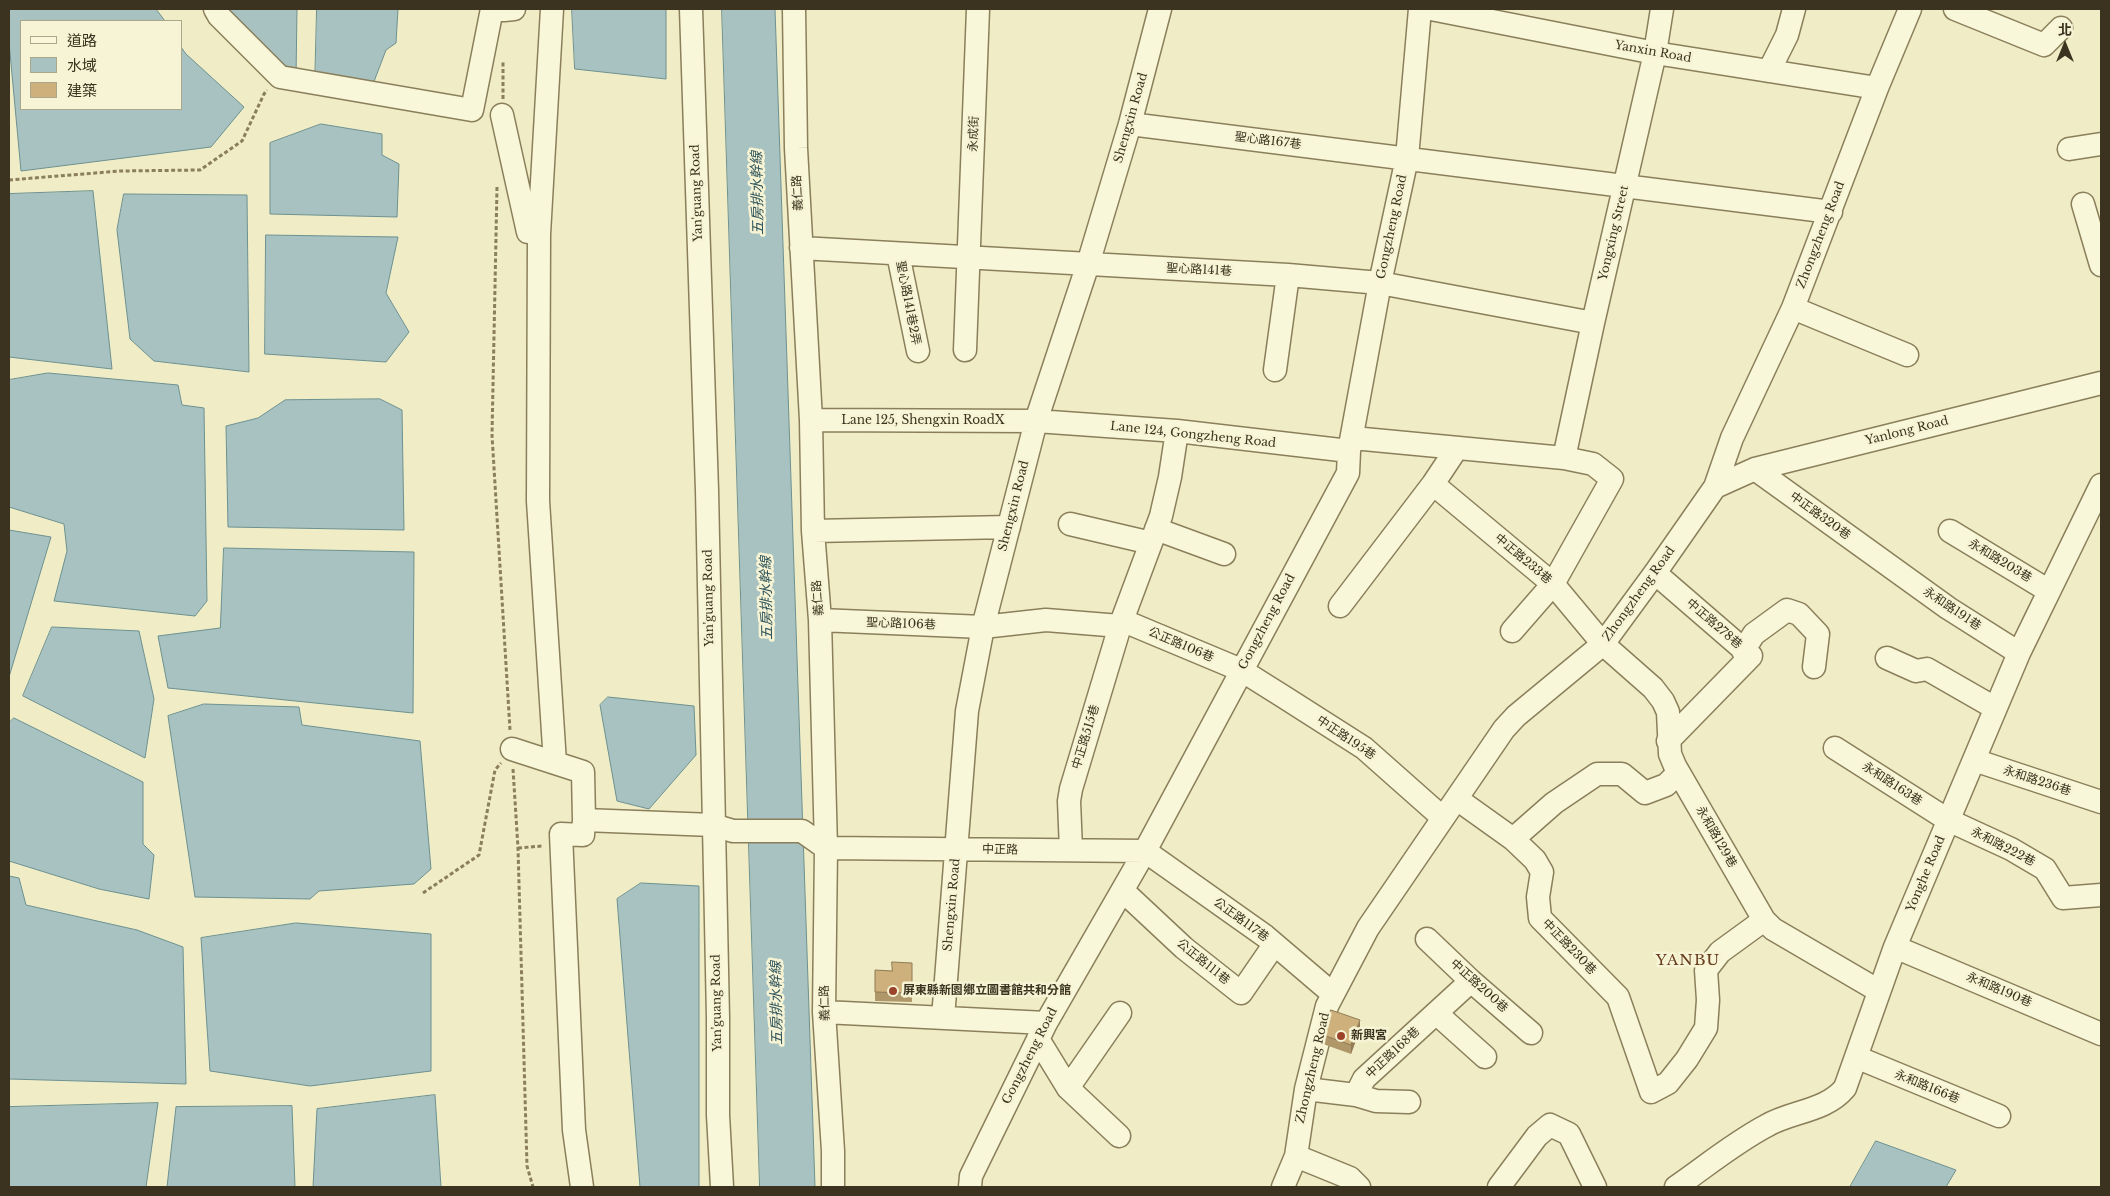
<!DOCTYPE html>
<meta charset="utf-8">
<style>
body{margin:0}
#map{position:relative;width:2110px;height:1196px;overflow:hidden;background:#efecc6;font-family:"Libre Baskerville","Noto Sans TC",serif}
canvas{display:block}
.frame{position:absolute;inset:0;border:10px solid #3b331f;pointer-events:none}
.legend{position:absolute;left:20px;top:20px;width:162px;height:90px;box-sizing:border-box;background:#f6f4d5;border:1px solid #aba78c;margin:0;padding:6px 9px;list-style:none;font-size:15px;color:#3b331f}
.legend li{display:flex;align-items:center;gap:10px;height:25px}
.legend b{width:25px;border:1px solid #aba78c}
.north{position:absolute;left:2040px;top:20px;width:50px;height:50px;-webkit-text-stroke:4px #f6f4d5;paint-order:stroke;rotate:0deg;font-size:14px;font-weight:700;line-height:20px;text-align:center;color:#3b331f}
.north::after{content:'';display:block;margin:auto;width:18px;height:22px;background:#3b331f;clip-path:polygon(50% 0,100% 100%,50% 72%,0 100%)}
</style>
<div id="map">
<canvas width="2110" height="1196"></canvas>
<div class="frame"></div>
<ul class="legend">
<li><b style="height:6px;background:#f9f7d9"></b>道路</li>
<li><b style="height:14px;background:#a7c2c0"></b>水域</li>
<li><b style="height:14px;background:#cdb07b"></b>建築</li>
</ul>
<div class="north">北</div>
</div>
<script>
const g = document.querySelector('canvas').getContext('2d');
g.lineJoin = 'round';
function fillPath(path, color) { g.fillStyle = color; g.fill(path, 'evenodd'); }
function strokePath(path, color, width, dash) { g.strokeStyle = color; g.lineWidth = width; g.lineCap = dash ? 'butt' : 'round'; g.setLineDash(dash || []); g.stroke(path); }
function label(font, color, halo, rows, align = 'center') {
  g.font = font + ' "Libre Baskerville","Noto Sans TC",serif'; g.lineWidth = 5; g.setLineDash([]); g.textBaseline = 'middle'; g.strokeStyle = halo; g.fillStyle = color; for (const [text, x, y, turn = 0] of rows) {
    g.save(); g.translate(x, y); g.rotate((+turn || 0) * Math.PI / 180); g.textAlign = isNaN(turn) ? turn : align; if (halo) g.strokeText(text, 0, 0); g.fillText(text, 0, 0); g.restore();
  }
}
const water = new Path2D(`
 M 9,9 L 156,9 L 165,21 L 21,21 L 21,109 L 181,109 L 181,47 L 186,54 L 244,107 L 211,147 L 21,171 L 9,42 Z
 M 204,9 L 297,9 L 296,79 Z
 M 317,9 L 398,9 L 396,43 L 386,50 L 370,92 L 315,87 Z
 M 572,9 L 666,9 L 666,79 L 575,69 Z
 M 722,9 L 775,9 L 815,1187 L 760,1187 Z
 M 321,124 L 382,134 L 382,155 L 399,164 L 397,217 L 270,214 L 270,143 Z
 M 93,191 L 112,369 L 9,357 L 9,194 Z
 M 124,194 L 247,195 L 249,372 L 154,361 L 130,339 L 117,230 Z
 M 266,235 L 398,237 L 386,293 L 409,332 L 386,362 L 265,354 Z
 M 48,373 L 178,385 L 182,405 L 204,408 L 207,601 L 195,616 L 54,601 L 67,551 L 64,524 L 9,507 L 9,380 Z
 M 380,399 L 402,410 L 404,530 L 228,527 L 226,426 L 258,418 L 285,400 Z
 M 9,530 L 51,537 L 9,677 Z
 M 224,548 L 414,552 L 413,713 L 168,688 L 158,636 L 220,628 Z
 M 52,627 L 139,631 L 154,699 L 145,758 L 23,696 Z
 M 608,697 L 694,706 L 696,755 L 649,809 L 617,801 L 600,705 Z
 M 204,704 L 299,707 L 302,725 L 420,741 L 431,869 L 414,884 L 319,891 L 310,899 L 195,897 L 168,716 Z
 M 14,718 L 143,782 L 143,844 L 154,855 L 149,899 L 99,889 L 9,861 L 9,723 Z
 M 9,876 L 19,878 L 26,905 L 137,930 L 183,947 L 186,1084 L 9,1079 Z
 M 641,883 L 699,886 L 699,1187 L 640,1187 L 617,899 Z
 M 296,923 L 431,934 L 431,1071 L 310,1086 L 210,1071 L 201,938 Z
 M 435,1095 L 441,1187 L 313,1187 L 317,1109 Z
 M 158,1103 L 146,1187 L 9,1187 L 9,1107 Z
 M 292,1106 L 295,1187 L 167,1187 L 176,1107 Z
 M 1876,1141 L 1956,1170 L 1946,1187 L 1850,1187 Z`);
fillPath(water, '#a7c2c0');
strokePath(water, '#6d9190', 1);
const minor = new Path2D(`
 M 215,9 L 219,16 L 280,77 L 472,110 L 492,9
 M 495,9 L 504,10 L 514,9
 M 552,9 L 539,234 L 538,501 L 555,763
 M 691,9 L 707,490 L 718,1017 L 718,1115 L 722,1187
 M 794,9 L 796,148 L 811,420 L 813,531 L 820,620 L 826,848 L 824,1012 L 833,1151 L 833,1187
 M 1431,9 L 1655,53 L 1877,88
 M 1955,9 L 2044,45 L 2061,28
 M 1769,71 L 1787,35 L 1794,9
 M 502,115 L 528,232 L 539,234
 M 1130,124 L 1831,212
 M 2069,149 L 2101,144
 M 2083,204 L 2101,265
 M 801,248 L 1288,275 L 1380,283 L 1593,323
 M 898,254 L 918,351
 M 1793,308 L 1907,355
 M 965,350 L 978,9
 M 1275,370 L 1288,275
 M 811,420 L 1036,421 L 1177,431 L 1349,451
 M 1353,438 L 1564,458 L 1593,464 L 1612,479 L 1553,584 L 1512,631
 M 1564,458 L 1593,323 L 1655,53 L 1662,9
 M 1755,469 L 1948,608 L 2019,653
 M 1433,484 L 1553,584 L 1603,644 L 1653,688 L 1663,701 L 1668,712 L 1670,754 L 1675,766 L 1764,920 L 1773,929 L 1879,991
 M 1715,487 L 1755,469 L 2101,383
 M 1070,524 L 1151,543
 M 1156,529 L 1224,554
 M 813,531 L 1009,527
 M 1950,531 L 2049,591
 M 1655,573 L 1751,656 L 1668,741
 M 1340,606 L 1433,484 L 1457,448
 M 820,620 L 983,627 L 1046,620 L 1120,626 L 1131,624 L 1241,670 L 1284,697 L 1364,748 L 1443,818
 M 1743,651 L 1754,634 L 1787,610 L 1799,614 L 1818,634 L 1814,667
 M 1887,658 L 1916,671 L 1927,669 L 1995,708
 M 1835,748 L 1948,820 L 2011,849 L 2045,869 L 2063,898 L 2101,895
 M 512,749 L 583,772 L 584,820 L 713,825 L 733,831 L 802,831 L 826,848 L 1145,851 L 1265,936 L 1333,994
 M 1974,760 L 2101,802
 M 1457,799 L 1513,839 L 1535,860 L 1542,872 L 1538,897 L 1540,918 L 1618,997 L 1651,1092 L 1668,1083 L 1687,1059 L 1706,1028 L 1708,1000 L 1706,970 L 1720,952 L 1764,920
 M 1513,839 L 1554,803 L 1597,774 L 1622,774 L 1645,793 L 1666,785 L 1678,773
 M 1071,850 L 1069,801 L 1071,789 L 1120,626 L 1161,516 L 1170,477 L 1177,431
 M 1123,891 L 1184,948 L 1241,993 L 1274,945
 M 1427,939 L 1471,981 L 1531,1033
 M 1895,947 L 2101,1034
 M 824,1012 L 1046,1023
 M 1436,1013 L 1485,1057
 M 943,1018 L 967,711 L 983,627 L 1036,421 L 1088,264 L 1130,124 L 1160,9
 M 1038,1039 L 1068,1088 L 1119,1136
 M 1856,1057 L 1999,1116
 M 1068,1088 L 1120,1013
 M 1306,1089 L 1356,1095 L 1364,1079 L 1471,981
 M 1356,1095 L 1376,1101 L 1409,1102
 M 1296,1156 L 1350,1178 L 1359,1187
 M 582,1187 L 574,1130 L 561,834 L 583,835 L 584,820
 M 970,1187 L 971,1176 L 1046,1023 L 1145,851 L 1348,473 L 1349,451 L 1380,283 L 1407,158 L 1420,9
 M 1283,1187 L 1296,1156 L 1306,1089 L 1327,1006 L 1368,928 L 1504,729 L 1516,716 L 1603,644 L 1655,573 L 1715,487 L 1732,438 L 1793,308 L 1877,88 L 1910,9
 M 1499,1187 L 1537,1136 L 1550,1125 L 1569,1134 L 1595,1187
 M 1676,1187 C 1705,1167 1734,1143 1766,1126 C 1791,1111 1825,1112 1845,1088 L 1895,947 L 2019,653 L 2101,485`);
strokePath(minor, '#8b7f5b', 25);
strokePath(new Path2D(`
 M 503,99 L 503,60
 M 9,180 L 120,171 L 200,170 L 242,141 L 264,94 L 267,90
 M 497,187 L 492,435 L 510,730
 M 513,769 L 518,848 L 527,1166 L 533,1187
 M 518,848 L 542,846
 M 423,893 L 479,855 L 495,770 L 501,763`), '#8b7f5b', 3, [4, 2.5]);
strokePath(minor, '#f9f7d9', 22);
fillPath(new Path2D(`
 M 912,963 L 912,1002 L 875,1001 L 875,970 L 892,971 Z
 M 1360,1029 L 1351,1054 L 1323,1044 L 1323,1035 Z`), '#b0976a');
fillPath(new Path2D(`
 M 1360,1020 L 1360,1029 L 1351,1054 L 1351,1045 Z`), '#907b56');
const building = new Path2D(`
 M 892,962 L 912,963 L 912,993 L 875,992 L 875,970 L 892,971 Z
 M 1331,1010 L 1360,1020 L 1351,1045 L 1323,1035 Z`);
fillPath(building, '#cdb07b');
strokePath(building, '#907b56', 1);
for (const [x, y, r, color] of [
 [893,991,5,"#9a432a"],
 [1341,1036,5,"#9a432a"]
]) { const dot = new Path2D(); dot.arc(x, y, r, 0, 2 * Math.PI); g.fillStyle = color; g.fill(dot); strokePath(dot, '#f6f4d5', 2); }
label('12px', '#3b331f', '#f6f4d5', [
 ["Yanxin Road",1653,52,10],
 ["Shengxin Road",1131,118,-74],
 ["永成街",974,134,-88],
 ["聖心路167巷",1268,141,7],
 ["Yan'guang Road",697,193,-92],
 ["義仁路",798,193,-93],
 ["Gongzheng Road",1392,227,-78],
 ["Yongxing Street",1614,233,-77],
 ["Zhongzheng Road",1821,235,-69],
 ["聖心路141巷",1199,270,3],
 ["聖心路141巷2弄",908,303,79],
 ["Lane 125, Shengxin RoadX",923,421],
 ["Yanlong Road",1907,431,-14],
 ["Lane 124, Gongzheng Road",1193,435,6],
 ["Shengxin Road",1014,506,-76],
 ["中正路320巷",1820,516,36],
 ["中正路233巷",1523,559,40],
 ["永和路203巷",2000,561,31],
 ["Zhongzheng Road",1639,594,-54],
 ["Yan'guang Road",709,598,-91],
 ["義仁路",818,598,-94],
 ["永和路191巷",1952,609,34],
 ["Gongzheng Road",1267,622,-62],
 ["聖心路106巷",901,624,2],
 ["中正路278巷",1714,624,41],
 ["公正路106巷",1181,645,23],
 ["中正路515巷",1086,737,-73],
 ["中正路195巷",1346,738,34],
 ["永和路236巷",2037,781,18],
 ["永和路163巷",1892,784,33],
 ["永和路129巷",1716,837,60],
 ["永和路222巷",2003,847,27],
 ["中正路",1000,850,1],
 ["Yonghe Road",1926,874,-67],
 ["Shengxin Road",952,905,-85],
 ["公正路117巷",1241,920,36],
 ["中正路230巷",1569,947,46],
 ["公正路111巷",1203,962,39],
 ["中正路200巷",1479,986,42],
 ["永和路190巷",1999,990,23],
 ["Yan'guang Road",717,1003,-91],
 ["義仁路",825,1003,-91],
 ["中正路168巷",1393,1053,-43],
 ["Gongzheng Road",1030,1056,-63],
 ["Zhongzheng Road",1313,1068,-77],
 ["永和路166巷",1927,1087,22]
]);
label('bold 12px', '#3b331f', '#f6f4d5', [
 ["屏東縣新園鄉立圖書館共和分館",903,991],
 ["新興宮",1351,1036]
], 'left');
label('italic 14px', '#2e535a', '#f6f4d5', [
 ["五房排水幹線",758,193,-91],
 ["五房排水幹線",767,598,-91],
 ["五房排水幹線",777,1003,-91]
]);
g.letterSpacing = '1px';
label('15px', '#683e1e', '#f6f4d5', [
 ["YANBU",1688,961]
]);
g.letterSpacing = '0px';
</script>
